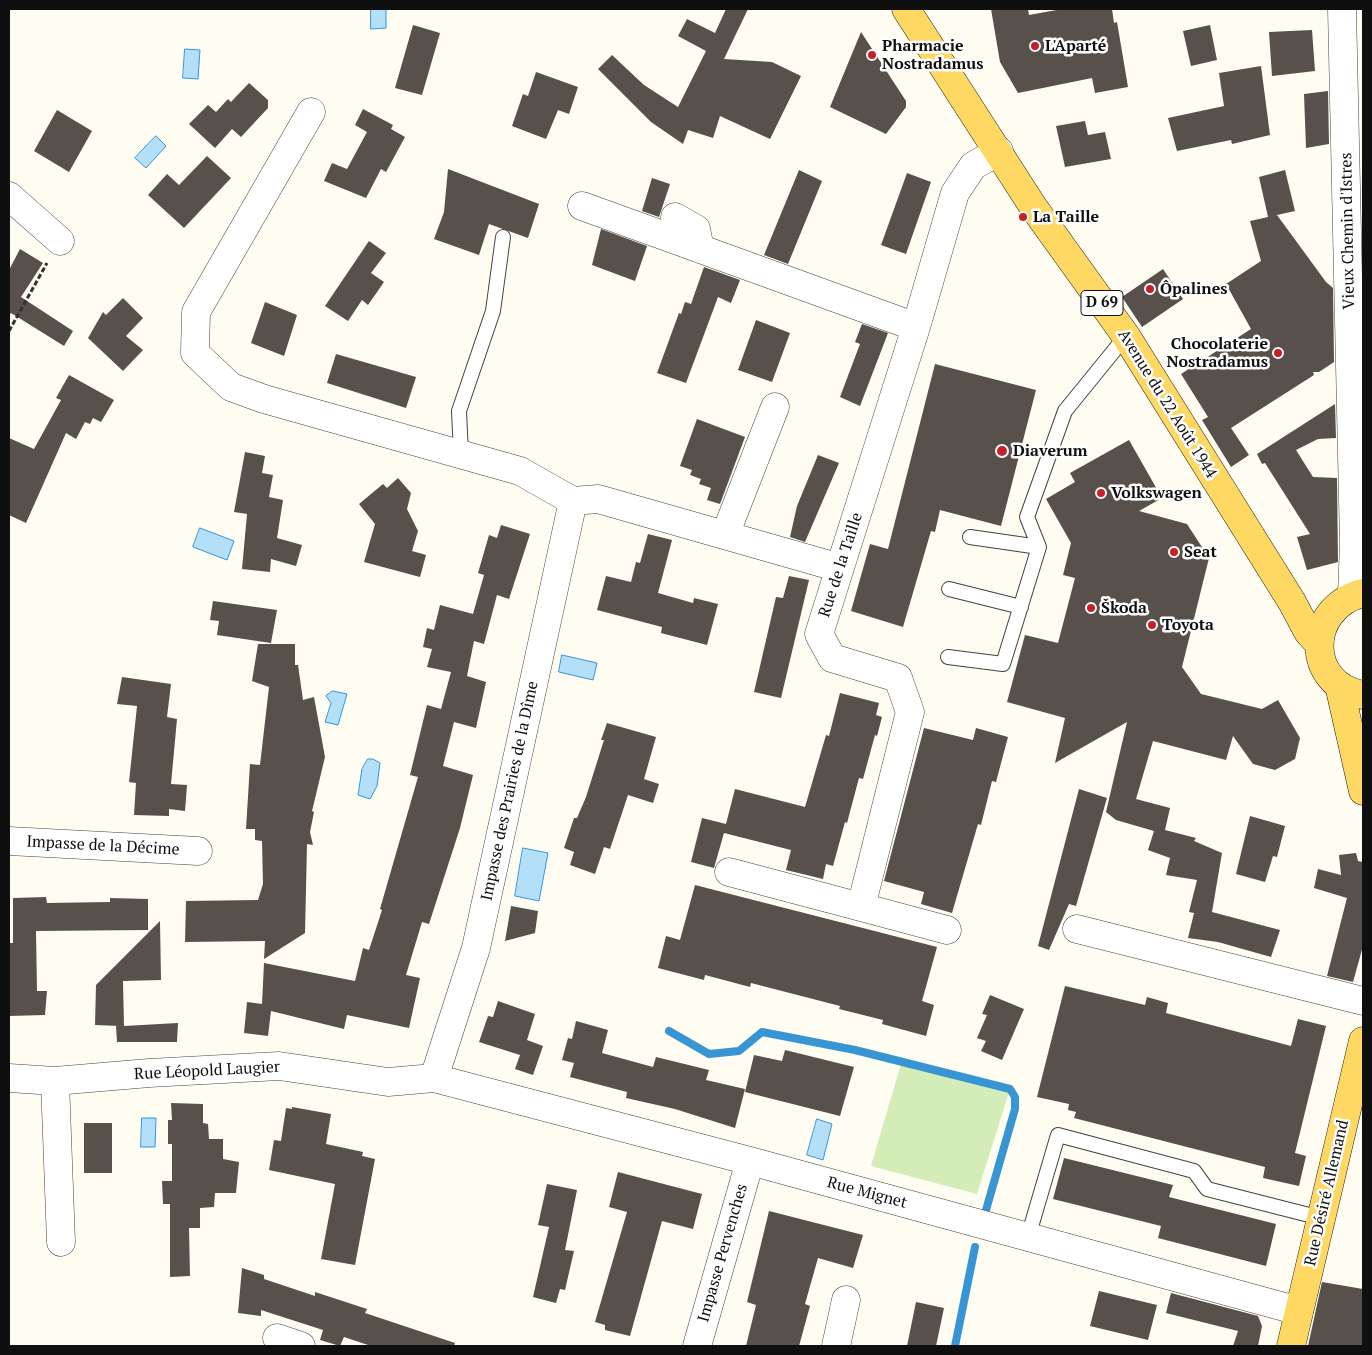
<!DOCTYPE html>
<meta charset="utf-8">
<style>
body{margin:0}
#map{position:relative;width:1372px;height:1355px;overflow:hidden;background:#fffcf1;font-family:"PT Serif",serif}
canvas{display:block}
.frame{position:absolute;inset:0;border:10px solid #0f0f0f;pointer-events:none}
</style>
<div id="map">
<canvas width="1372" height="1355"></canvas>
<div class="frame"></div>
</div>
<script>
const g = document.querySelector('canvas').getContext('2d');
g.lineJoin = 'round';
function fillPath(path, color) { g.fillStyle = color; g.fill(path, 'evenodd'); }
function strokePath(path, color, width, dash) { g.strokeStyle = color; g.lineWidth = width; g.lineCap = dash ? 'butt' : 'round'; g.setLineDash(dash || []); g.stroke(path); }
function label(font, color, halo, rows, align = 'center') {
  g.font = font + ' "PT Serif",serif'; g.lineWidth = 5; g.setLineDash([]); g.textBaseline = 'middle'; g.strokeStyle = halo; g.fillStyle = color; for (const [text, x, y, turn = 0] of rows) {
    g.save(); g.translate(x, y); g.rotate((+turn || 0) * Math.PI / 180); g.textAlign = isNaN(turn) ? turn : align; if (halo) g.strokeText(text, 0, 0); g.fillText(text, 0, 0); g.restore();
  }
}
fillPath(new Path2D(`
 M 901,1064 L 1009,1092 L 977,1194 L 871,1166 Z`), '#d3ecb8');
const water = new Path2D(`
 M 371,9 L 386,9 L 386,28 L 371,29 Z
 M 185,49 L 200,50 L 198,79 L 183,78 Z
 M 156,136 L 166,146 L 146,168 L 135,158 Z
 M 200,528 L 234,541 L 227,560 L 193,547 Z
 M 562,655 L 597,663 L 593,680 L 559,672 Z
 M 333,691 L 347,694 L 338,725 L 325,722 L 331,703 L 326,696 Z
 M 368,759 L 373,759 L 380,763 L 377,786 L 370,799 L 358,795 L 362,769 Z
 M 523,848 L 548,853 L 539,901 L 515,896 Z
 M 142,1118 L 156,1118 L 155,1147 L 141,1147 Z
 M 817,1119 L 832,1124 L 823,1160 L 807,1155 Z`);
fillPath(water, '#b3dff9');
strokePath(water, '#3795d3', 1);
strokePath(new Path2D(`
 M 669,1031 L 709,1054 L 739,1051 L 762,1032 L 855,1050 L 1010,1089 L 1015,1097 L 1015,1109 L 986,1210
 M 955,1346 L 975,1247`), '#3795d3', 8);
fillPath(new Path2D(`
 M 726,9 L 748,9 L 724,59 L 772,62 L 801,76 L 770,139 L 720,116 L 713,138 L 688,130 L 683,144 L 651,122 L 598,69 L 612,55 L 644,85 L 678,107 L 706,51 L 678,36 L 687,19 L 715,33 Z
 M 991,9 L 1028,9 L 1029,15 L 1062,9 L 1112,9 L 1114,23 L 1117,22 L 1128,87 L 1095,93 L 1092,78 L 1018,93 L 1000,62 Z
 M 413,25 L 440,33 L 422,95 L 395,88 Z
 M 1210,25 L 1217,60 L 1191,66 L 1183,31 Z
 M 1312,30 L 1315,71 L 1272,76 L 1269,32 Z
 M 861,32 L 906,101 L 906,107 L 886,134 L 830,107 Z
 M 1261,66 L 1270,135 L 1232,144 L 1231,140 L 1177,151 L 1168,118 L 1224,106 L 1219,73 Z
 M 536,72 L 578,87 L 569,114 L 558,110 L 546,139 L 512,126 L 523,94 L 528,96 Z
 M 249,83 L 268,100 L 268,108 L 241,137 L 232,129 L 215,148 L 189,124 L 208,105 L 216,112 L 228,99 L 231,102 Z
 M 1328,91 L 1329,144 L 1306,148 L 1304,94 Z
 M 363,109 L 393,125 L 391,129 L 405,137 L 386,172 L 381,169 L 366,198 L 324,181 L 332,163 L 347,169 L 367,132 L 355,125 Z
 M 57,110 L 92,131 L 69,172 L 34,151 Z
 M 1085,121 L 1088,135 L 1105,132 L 1111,159 L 1065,167 L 1056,126 Z
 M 207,156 L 231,178 L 184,228 L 148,195 L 167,174 L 179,185 Z
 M 448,169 L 539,204 L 528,238 L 489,224 L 479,255 L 434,239 L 444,212 Z
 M 799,170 L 822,181 L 788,264 L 764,255 Z
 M 1285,170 L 1295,211 L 1268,217 L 1259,177 Z
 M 907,173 L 931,182 L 906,254 L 881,245 Z
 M 652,178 L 670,184 L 659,217 L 642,211 Z
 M 1277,215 L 1326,282 L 1333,288 L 1334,362 L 1319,372 L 1313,372 L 1314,375 L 1231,428 L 1249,455 L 1231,467 L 1202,420 L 1208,417 L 1181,374 L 1251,329 L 1226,284 L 1261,261 L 1250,221 Z
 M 601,229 L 647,246 L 635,281 L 592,265 Z
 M 369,241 L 386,253 L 371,273 L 384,282 L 368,305 L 362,300 L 348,321 L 325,306 Z
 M 20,249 L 43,263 L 21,297 L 73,331 L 64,346 L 11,313 L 9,316 L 9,270 Z
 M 704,267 L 740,280 L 731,303 L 718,297 L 686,383 L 657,373 L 679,313 L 681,314 L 685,302 L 691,304 Z
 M 1163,269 L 1183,299 L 1142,327 L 1122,297 Z
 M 123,298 L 143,318 L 126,336 L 143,350 L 123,371 L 88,338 L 103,312 L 106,315 Z
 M 265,302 L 297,315 L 284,356 L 251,343 Z
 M 756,320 L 790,333 L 772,382 L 738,370 Z
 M 862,324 L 888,333 L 860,406 L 840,397 L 860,344 L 855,342 Z
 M 336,354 L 416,377 L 406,408 L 327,383 Z
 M 935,364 L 1036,390 L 1001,526 L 940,510 L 935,532 L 931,531 L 903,627 L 851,611 L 870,544 L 888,549 Z
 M 69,375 L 114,400 L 101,422 L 93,418 L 90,424 L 85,422 L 76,439 L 66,433 L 26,523 L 9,515 L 9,438 L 34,449 L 61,400 L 56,398 Z
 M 1335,404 L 1336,438 L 1318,439 L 1296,450 L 1313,477 L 1337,478 L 1338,562 L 1307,570 L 1297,537 L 1310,534 L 1265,463 L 1262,464 L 1257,454 Z
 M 697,419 L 745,437 L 720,504 L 707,500 L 711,488 L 699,484 L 701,479 L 690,475 L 692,470 L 680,466 Z
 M 1129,440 L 1162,498 L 1139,511 L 1187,524 L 1209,558 L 1182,667 L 1201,694 L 1262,709 L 1278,700 L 1300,738 L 1295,759 L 1275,770 L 1253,764 L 1233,736 L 1226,760 L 1153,741 L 1136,799 L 1170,808 L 1165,830 L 1196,838 L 1194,841 L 1222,853 L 1212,912 L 1280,930 L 1271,957 L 1218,942 L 1188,938 L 1194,913 L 1189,912 L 1197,880 L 1166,875 L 1170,858 L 1148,850 L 1154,831 L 1116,820 L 1106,812 L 1127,722 L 1055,763 L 1065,718 L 1007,702 L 1025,635 L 1058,643 L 1075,578 L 1063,575 L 1071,543 L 1046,499 L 1075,482 L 1070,473 Z
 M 245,452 L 265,456 L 262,473 L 273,475 L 269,497 L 283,500 L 277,538 L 302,545 L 296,566 L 271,559 L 270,572 L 242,569 L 247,514 L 234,512 Z
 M 818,455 L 839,463 L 805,542 L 790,537 L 797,506 Z
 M 398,478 L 411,493 L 407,509 L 418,531 L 412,551 L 426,555 L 420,577 L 364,562 L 375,524 L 359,504 L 383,484 L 387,488 Z
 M 501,525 L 530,534 L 509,599 L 497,595 L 484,644 L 474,641 L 467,676 L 486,682 L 476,728 L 454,722 L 443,766 L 473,775 L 460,828 L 429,924 L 422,922 L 406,975 L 420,978 L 409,1028 L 347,1015 L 344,1029 L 271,1011 L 268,1036 L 244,1033 L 247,1002 L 262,1004 L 264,963 L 355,981 L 363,948 L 369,950 L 382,910 L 380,909 L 418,777 L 410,775 L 427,705 L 441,709 L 451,672 L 427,667 L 432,649 L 423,647 L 427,628 L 434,630 L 440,605 L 473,614 L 484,575 L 478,573 L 489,535 L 497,538 Z
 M 648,534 L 672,540 L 658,593 L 693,603 L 694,598 L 718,604 L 707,645 L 661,633 L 662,627 L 597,610 L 606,576 L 631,582 L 636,562 L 640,563 Z
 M 789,576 L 809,580 L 781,698 L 754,692 L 776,597 L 783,598 Z
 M 213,601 L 277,610 L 271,643 L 217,635 L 219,621 L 210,620 Z
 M 258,644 L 295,644 L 295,665 L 298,665 L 303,700 L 314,697 L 325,757 L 312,811 L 314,812 L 310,832 L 313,845 L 307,844 L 305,933 L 264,959 L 265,941 L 185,942 L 186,901 L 258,900 L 263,884 L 262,841 L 255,840 L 255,829 L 246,829 L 250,764 L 260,765 L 269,687 L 252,681 Z
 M 122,677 L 171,684 L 167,717 L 177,719 L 171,784 L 187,785 L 185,811 L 169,809 L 169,816 L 134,815 L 136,783 L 129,782 L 137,706 L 117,704 Z
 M 840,693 L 879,703 L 876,715 L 882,717 L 877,736 L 875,735 L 863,779 L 859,778 L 847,823 L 845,822 L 833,866 L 826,864 L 823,879 L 786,870 L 791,850 L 724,833 L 714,868 L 691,862 L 702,818 L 726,824 L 735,789 L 805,807 L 826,735 L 829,736 Z
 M 607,723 L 656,737 L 644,779 L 659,784 L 653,803 L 628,795 L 610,849 L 604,847 L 595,874 L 570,865 L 574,852 L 564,848 L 574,818 L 577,818 L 586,797 L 604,740 L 601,740 Z
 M 924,728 L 973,740 L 976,728 L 1008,737 L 996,782 L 992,781 L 981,825 L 978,824 L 952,913 L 921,904 L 924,892 L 884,881 Z
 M 1079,789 L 1107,798 L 1076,906 L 1069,904 L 1049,950 L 1038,946 Z
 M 1250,816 L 1285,826 L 1277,857 L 1273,856 L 1265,882 L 1236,874 Z
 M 1356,853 L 1358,861 L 1363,862 L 1363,946 L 1353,982 L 1327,976 L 1347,898 L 1314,888 L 1318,869 L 1341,875 L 1339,855 Z
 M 695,885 L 937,947 L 922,1001 L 934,1005 L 926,1036 L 882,1024 L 883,1020 L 839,1009 L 840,1006 L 751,983 L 750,987 L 705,975 L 704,980 L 658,968 L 666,936 L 680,940 Z
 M 46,897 L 47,903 L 110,902 L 110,898 L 148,899 L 148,930 L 36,931 L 37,991 L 47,991 L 45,1015 L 9,1016 L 9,943 L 13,943 L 13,898 Z
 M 511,906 L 538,911 L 535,933 L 505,941 Z
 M 160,921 L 161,980 L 123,981 L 124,1026 L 178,1023 L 177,1042 L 117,1042 L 116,1026 L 120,1026 L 95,1025 L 96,985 Z
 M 1065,986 L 1145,1005 L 1147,997 L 1168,1003 L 1166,1013 L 1291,1046 L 1298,1019 L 1326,1026 L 1295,1153 L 1306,1156 L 1299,1186 L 1263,1178 L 1265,1167 L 1074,1118 L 1076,1112 L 1068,1110 L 1069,1104 L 1037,1097 Z
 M 990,995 L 1024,1009 L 1002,1060 L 981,1051 L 986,1041 L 977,1038 L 987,1015 L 982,1014 Z
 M 498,1001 L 535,1014 L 527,1040 L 543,1046 L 533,1075 L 515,1069 L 520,1055 L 479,1042 L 488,1016 L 493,1017 Z
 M 576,1021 L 608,1030 L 602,1053 L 653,1067 L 656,1057 L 709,1070 L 706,1080 L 745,1089 L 735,1128 L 675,1109 L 626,1098 L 627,1092 L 570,1077 L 574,1063 L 562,1060 L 568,1038 L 572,1039 Z
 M 785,1050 L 854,1067 L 840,1116 L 745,1092 L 754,1055 L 782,1061 Z
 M 171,1103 L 203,1104 L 203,1123 L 208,1124 L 209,1139 L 223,1139 L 223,1159 L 239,1162 L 236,1193 L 215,1193 L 214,1207 L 200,1208 L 200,1228 L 189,1228 L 190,1276 L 170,1277 L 170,1204 L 163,1204 L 162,1181 L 172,1181 L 172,1144 L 168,1144 L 168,1120 L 172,1120 Z
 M 292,1107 L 331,1114 L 326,1144 L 363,1152 L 362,1156 L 375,1159 L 355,1265 L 321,1259 L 335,1184 L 269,1170 L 274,1140 L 281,1141 L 286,1108 L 292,1109 Z
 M 84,1123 L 112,1123 L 112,1173 L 84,1173 Z
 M 1064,1158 L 1173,1185 L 1169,1197 L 1276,1224 L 1266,1266 L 1158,1238 L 1161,1226 L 1053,1199 Z
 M 618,1172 L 702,1194 L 693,1229 L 662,1221 L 630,1336 L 605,1330 L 605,1325 L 595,1322 L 627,1212 L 609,1207 Z
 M 547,1184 L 577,1190 L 565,1250 L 574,1251 L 565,1290 L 560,1289 L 556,1303 L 533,1297 L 549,1227 L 538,1225 Z
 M 769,1211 L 863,1235 L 853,1268 L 818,1258 L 805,1304 L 810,1306 L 799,1346 L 746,1346 L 756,1305 L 747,1302 Z
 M 242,1268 L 264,1275 L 264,1279 L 315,1296 L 315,1292 L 367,1309 L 365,1313 L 455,1343 L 454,1346 L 371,1346 L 344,1337 L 340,1346 L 320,1340 L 323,1330 L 261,1310 L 261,1316 L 238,1313 Z
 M 1322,1282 L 1363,1289 L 1363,1346 L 1308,1346 Z
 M 1099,1291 L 1157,1305 L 1148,1340 L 1090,1326 Z
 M 1171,1293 L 1258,1316 L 1262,1326 L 1258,1346 L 1233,1346 L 1238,1331 L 1166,1313 Z
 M 916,1302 L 944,1308 L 936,1346 L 907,1346 Z`), '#58504b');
const lane = new Path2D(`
 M 461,454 L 459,411 L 493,311 L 503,237
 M 970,537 L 1039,547
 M 949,589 L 1021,607
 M 948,657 L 1003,664 L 1039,547 L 1027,517 L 1065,411 L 1126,336
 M 1028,1237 L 1058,1135 L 1194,1171 L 1207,1189 L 1321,1218`);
const street = new Path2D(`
 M 1342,9 L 1354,543 L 1352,596
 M 311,112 L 196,312 L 195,353 L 231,387 L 264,399 L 520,471 L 573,501 L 598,499 L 840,568
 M 9,196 L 60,241
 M 582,206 L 916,327
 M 675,217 L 696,229 L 700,249
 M 725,535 L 775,407
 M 9,841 L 198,851
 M 729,872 L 861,907 L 910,712 L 898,678 L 832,658 L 819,634 L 916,327 L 955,193 L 973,166 L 999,151
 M 861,907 L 947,930
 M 1077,929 L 1363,1001
 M 9,1078 L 55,1081 L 149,1073 L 279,1066 L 388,1082 L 434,1078 L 750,1161 L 1299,1311
 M 434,1078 L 476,948 L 573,501
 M 55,1081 L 61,1242
 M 277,1338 L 301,1346
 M 697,1346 L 750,1161
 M 836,1346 L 846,1300`);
const primary = new Path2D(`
 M 906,9 L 1034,208 L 1126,336 L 1292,602 L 1308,632 L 1319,644
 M 1363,593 C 1305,608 1305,685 1363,695
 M 1339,685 L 1363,791
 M 1291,1346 L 1363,1041`);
strokePath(lane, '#424242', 16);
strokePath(street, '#424242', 29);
strokePath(primary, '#202020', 29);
strokePath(new Path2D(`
 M 9,331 L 47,263`), '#313131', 3, [5, 2.5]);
strokePath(lane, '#fff', 14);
strokePath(street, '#fff', 28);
strokePath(primary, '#fed862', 28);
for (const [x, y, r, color] of [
 [1035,46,5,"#c62028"],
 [872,55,5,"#c62028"],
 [1023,217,5,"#c62028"],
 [1150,289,5,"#c62028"],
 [1278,353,5,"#c62028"],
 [1002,451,6,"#c62028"],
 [1101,493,5,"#c62028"],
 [1174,552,5,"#c62028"],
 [1091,608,5,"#c62028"],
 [1152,625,5,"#c62028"]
]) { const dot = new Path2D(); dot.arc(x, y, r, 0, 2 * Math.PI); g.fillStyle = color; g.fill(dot); strokePath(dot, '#fff', 2); }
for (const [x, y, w] of [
 [1102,303,42]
]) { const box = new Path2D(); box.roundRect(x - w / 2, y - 12.5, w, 25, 4); g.fillStyle = '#fff'; g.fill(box); strokePath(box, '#0f0f0f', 1); }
label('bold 15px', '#0f0f0f', null, [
 ["D 69",1102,303]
]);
label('bold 16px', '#0f0f0f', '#fff', [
 ["Pharmacie",882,46],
 ["Nostradamus",882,64],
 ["L'Aparté",1045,46],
 ["La Taille",1033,217],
 ["Ôpalines",1160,289],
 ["Chocolaterie",1268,344,"right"],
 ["Nostradamus",1268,362,"right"],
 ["Diaverum",1013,451],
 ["Volkswagen",1111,493],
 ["Seat",1184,552],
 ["Škoda",1101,608],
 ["Toyota",1162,625]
], 'left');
label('16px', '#0f0f0f', '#fff', [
 ["Vieux Chemin d'Istres",1348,231,-91],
 ["Avenue du 22 Août 1944",1167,404,58],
 ["Rue de la Taille",841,565,-72],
 ["Impasse des Prairies de la Dîme",510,791,-78],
 ["Impasse de la Décime",103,846,3],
 ["Rue Léopold Laugier",207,1071,-3],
 ["Rue Mignet",867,1193,15],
 ["Rue Désiré Allemand",1327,1193,-77],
 ["Impasse Pervenches",723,1253,-74]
]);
</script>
